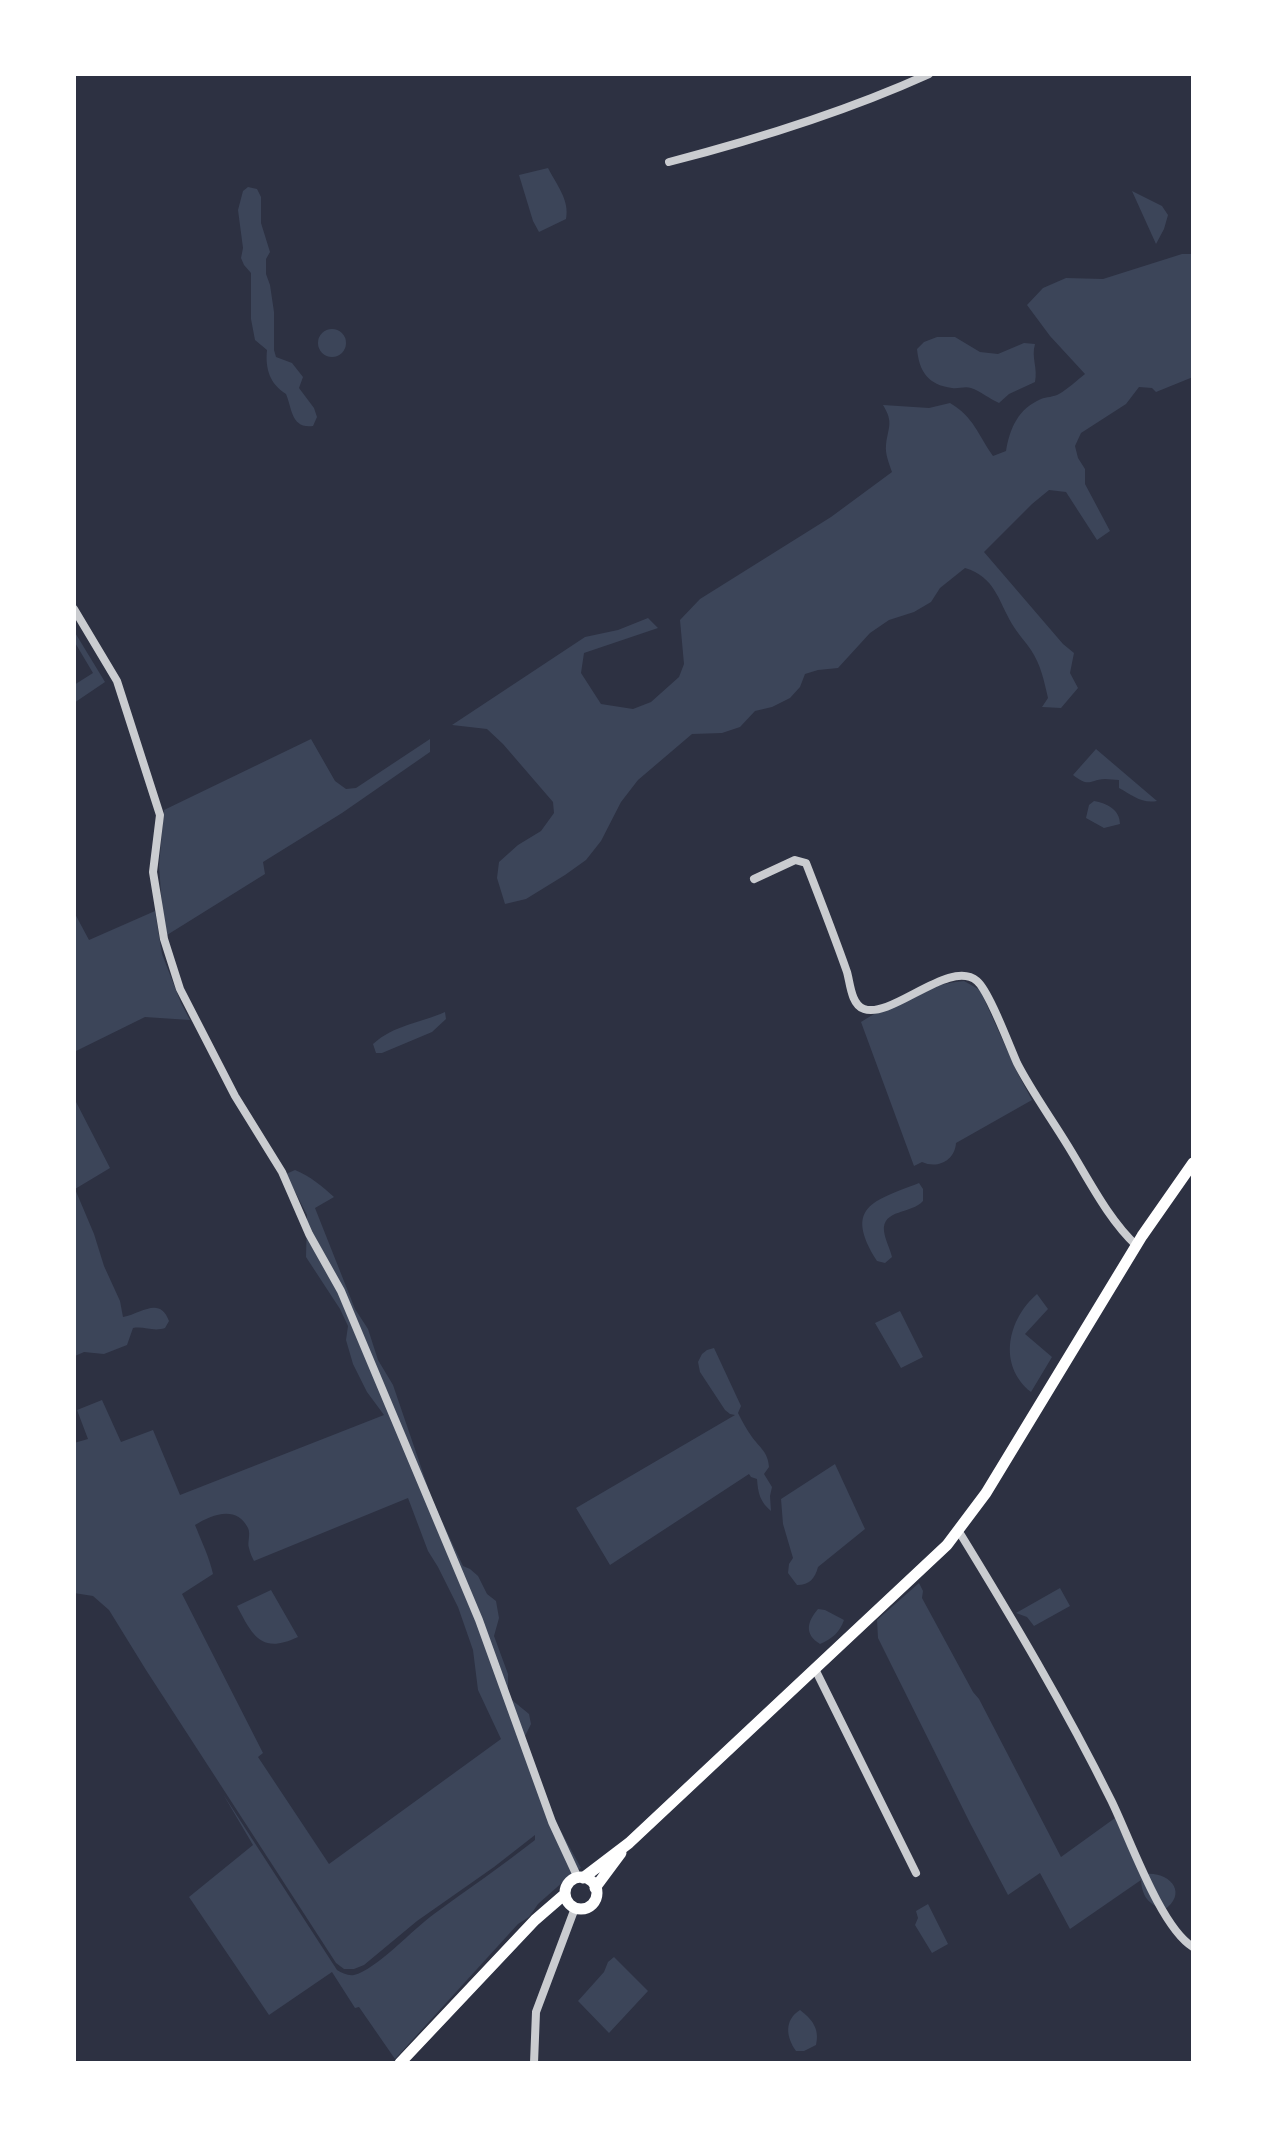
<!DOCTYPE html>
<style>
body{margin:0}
#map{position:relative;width:1267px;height:2137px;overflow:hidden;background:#2d3142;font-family:Commissioner,sans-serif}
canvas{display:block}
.frame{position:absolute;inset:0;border:76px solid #fff;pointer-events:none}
</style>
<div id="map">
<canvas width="1267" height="2137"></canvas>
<div class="frame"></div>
</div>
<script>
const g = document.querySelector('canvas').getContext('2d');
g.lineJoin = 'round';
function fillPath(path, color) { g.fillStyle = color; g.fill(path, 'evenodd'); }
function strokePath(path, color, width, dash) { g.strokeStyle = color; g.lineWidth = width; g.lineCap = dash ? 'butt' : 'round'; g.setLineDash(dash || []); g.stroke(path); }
fillPath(new Path2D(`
 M 548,168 C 556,184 570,200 566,219 L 539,232 L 533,221 L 519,175 Z
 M 248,187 L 257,189 L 261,197 L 261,223 L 270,252 L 266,259 L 266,274 L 270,285 L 274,312 L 274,350 L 276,357 L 292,363 L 303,377 L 299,388 L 314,408 L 317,417 L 313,426 C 291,429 292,408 286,394 C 270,384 265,369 267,350 L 255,340 L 251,319 L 251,273 L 244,265 L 241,258 L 243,248 L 238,210 L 243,191 Z
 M 1132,191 L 1162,206 L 1168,215 L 1164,229 L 1156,244 Z
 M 1182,254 L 1193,254 L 1193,377 L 1156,392 L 1152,388 L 1139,387 L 1126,404 L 1081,433 L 1075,446 L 1078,458 L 1085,469 L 1085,484 L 1110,531 L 1097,540 L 1066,492 L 1049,490 L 1032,504 L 984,552 L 1063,644 L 1074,653 L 1070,673 L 1078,688 L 1061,708 L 1042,707 L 1048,698 C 1044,681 1041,665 1031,650 C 1025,641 1018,634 1012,624 C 998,600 995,577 965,568 L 940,588 L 931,602 L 914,612 L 889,620 L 870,633 L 838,668 L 818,670 L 805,674 L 800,687 L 790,698 L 772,707 L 755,711 L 740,727 L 722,733 L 692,734 L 638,780 L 621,802 L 601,841 L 586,860 L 565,875 L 526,899 L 505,904 L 497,878 L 499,862 L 518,845 L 541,831 L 554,813 L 553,802 L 503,744 L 487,729 L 452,725 L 585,637 L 618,630 L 648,618 L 658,628 L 584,653 L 581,673 L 601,704 L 633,709 L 651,702 L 679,677 L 684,664 L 680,620 L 700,599 L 831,517 L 892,472 C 889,463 885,454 886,445 C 888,427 894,423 883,405 L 929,408 L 950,403 C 974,417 978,435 993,456 L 1006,451 C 1010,428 1018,409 1041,399 C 1046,397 1054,397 1059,394 C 1068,389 1077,380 1085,374 L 1050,336 L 1027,305 L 1043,288 L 1066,278 L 1103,279 Z
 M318 343a14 14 0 1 1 28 0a14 14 0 1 1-28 0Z
 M 937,337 L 955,337 L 980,352 L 998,354 L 1024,343 L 1035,344 C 1031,358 1038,367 1035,382 L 1009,394 L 999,403 C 990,399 980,391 971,388 C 965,386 958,389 952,388 C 928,385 919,371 917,349 L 924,342 Z
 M 74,631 L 105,682 L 74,703 L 74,685 L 93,673 L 74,641 Z
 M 311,739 L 335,781 L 346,789 L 356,788 L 430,739 L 430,752 L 342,813 L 263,862 L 265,874 L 167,935 L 162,906 L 159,866 L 164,810 Z
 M 1096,749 L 1157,801 C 1142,804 1132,795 1119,788 L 1119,780 C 1114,780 1110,779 1105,779 C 1088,780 1090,788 1073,775 Z
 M 1094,801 C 1107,803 1120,810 1120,824 L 1104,828 L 1086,818 L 1089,805 Z
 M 155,911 L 162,954 L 181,1003 L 190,1020 L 145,1017 L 74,1052 L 74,912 L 89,940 Z
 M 964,981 L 980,990 L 1018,1074 L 1032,1100 L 956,1143 C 955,1161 937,1169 922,1162 L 914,1166 L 861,1022 C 891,1003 928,984 964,981 Z
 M 445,1012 L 446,1019 L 432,1032 L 382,1053 L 376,1053 L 373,1044 C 394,1025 420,1023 445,1012 Z
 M 74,1098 L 110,1168 L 75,1189 L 94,1234 L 104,1266 L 120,1301 L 123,1317 C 142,1313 160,1296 169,1321 L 165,1328 C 153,1332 145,1326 133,1328 L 127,1345 L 104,1354 L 84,1352 L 75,1356 Z
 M 295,1170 C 310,1176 322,1186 334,1197 L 315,1208 L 355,1309 L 368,1329 L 378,1360 L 393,1385 L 433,1502 L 463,1566 L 470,1569 L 478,1576 L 487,1594 L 496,1601 L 499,1618 L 494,1636 L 508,1674 L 508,1690 L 512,1700 L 529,1714 L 531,1724 L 524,1738 L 558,1826 L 581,1868 L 573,1873 L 538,1904 L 529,1917 L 518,1924 L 395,2059 L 359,2007 L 355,2008 L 332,1972 L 269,2015 L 189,1897 L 253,1845 L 223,1794 L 337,1970 C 342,1973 348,1976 354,1975 C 376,1970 414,1928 434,1914 C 468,1889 502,1866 535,1840 L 535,1835 L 494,1867 L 417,1921 L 364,1965 L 354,1969 L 344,1969 L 336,1963 L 146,1670 L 109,1610 L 93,1596 L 74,1593 L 74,1443 L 88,1439 L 77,1410 L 102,1400 L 121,1442 L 153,1430 L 180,1495 L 384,1415 L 367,1392 L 353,1364 L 346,1340 L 348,1326 L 340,1309 L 306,1257 L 307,1215 L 286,1174 ZM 408,1498 L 428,1551 L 438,1567 L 458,1607 L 473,1650 L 478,1690 L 501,1739 L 329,1864 L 258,1757 L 263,1753 L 182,1594 L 213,1574 C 210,1559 201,1540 195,1525 C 212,1514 237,1505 248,1528 C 251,1535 247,1542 249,1548 C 250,1553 252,1557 254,1561 Z
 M 919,1183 L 923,1189 L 923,1201 C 912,1214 882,1209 884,1231 C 885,1240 890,1248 892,1257 L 885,1263 L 877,1261 C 843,1207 873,1201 919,1183 Z
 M 1037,1294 L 1048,1309 L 1025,1334 L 1052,1357 L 1031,1392 C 997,1365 1008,1319 1037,1294 Z
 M 900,1311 L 923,1357 L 901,1368 L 875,1323 Z
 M 714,1348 L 741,1406 L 738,1413 C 742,1421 747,1430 752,1437 C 760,1448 768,1452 769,1467 L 764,1474 L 772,1487 L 770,1496 L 771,1511 C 760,1502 758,1493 757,1479 L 751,1477 L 749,1474 L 610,1565 L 576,1508 L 735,1415 L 730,1414 L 725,1410 L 700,1372 L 698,1362 L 702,1354 L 707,1350 Z
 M 835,1464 L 865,1529 L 818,1567 C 815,1578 810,1585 797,1585 L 788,1573 L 789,1564 L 793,1558 L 783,1524 L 781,1499 Z
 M 919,1583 L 923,1591 L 922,1598 L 973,1692 L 979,1699 L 1061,1857 L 1115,1818 L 1142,1878 L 1146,1874 C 1171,1872 1188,1894 1164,1910 C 1148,1904 1142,1896 1141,1880 L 1070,1929 L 1040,1873 L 1008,1895 L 970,1823 L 878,1638 L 877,1620 Z
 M 1060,1588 L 1070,1606 L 1034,1626 L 1027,1617 L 1016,1613 Z
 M 271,1590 L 298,1637 C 262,1654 253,1637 237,1606 Z
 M 818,1609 L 825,1610 L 844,1620 C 840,1632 832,1639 820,1644 C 804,1634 807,1622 818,1609 Z
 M 928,1904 L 948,1944 L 932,1953 L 915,1925 L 918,1918 L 916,1911 Z
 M 614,1957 L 648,1991 L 609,2033 L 578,2001 L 604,1972 L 608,1962 Z
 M 800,2010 C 812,2019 820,2029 816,2045 L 804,2051 L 796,2051 C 786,2037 784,2020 800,2010 Z`), '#3c4559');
strokePath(new Path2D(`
 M 669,162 C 758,139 845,112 929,74
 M 74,609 L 117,681 L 160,815 L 153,872 L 164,939 L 180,989 L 235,1096 L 282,1172 L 309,1234 L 341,1291 L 479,1620 L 552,1822 L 578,1878
 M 754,879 L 795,860 L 806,863 C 820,899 834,935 847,972 C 850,982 851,1005 864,1009 C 892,1019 950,958 977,981 C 989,991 1009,1045 1017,1063 C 1032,1092 1051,1118 1068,1146 C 1089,1180 1108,1219 1137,1246
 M 958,1530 C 1012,1618 1065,1707 1111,1800 C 1129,1836 1160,1927 1193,1947
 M 815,1669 L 916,1873
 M 534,2063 L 536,2012 L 575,1908`), '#caccd0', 8);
strokePath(new Path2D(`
 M565 1893a16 16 0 1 1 32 0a16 16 0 1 1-32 0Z
 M 583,1878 L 629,1843 L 947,1545 L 986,1493 L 1142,1236 L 1193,1163
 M 595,1888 L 621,1853
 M 400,2063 L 535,1920 L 565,1894`), '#fff', 11);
</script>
